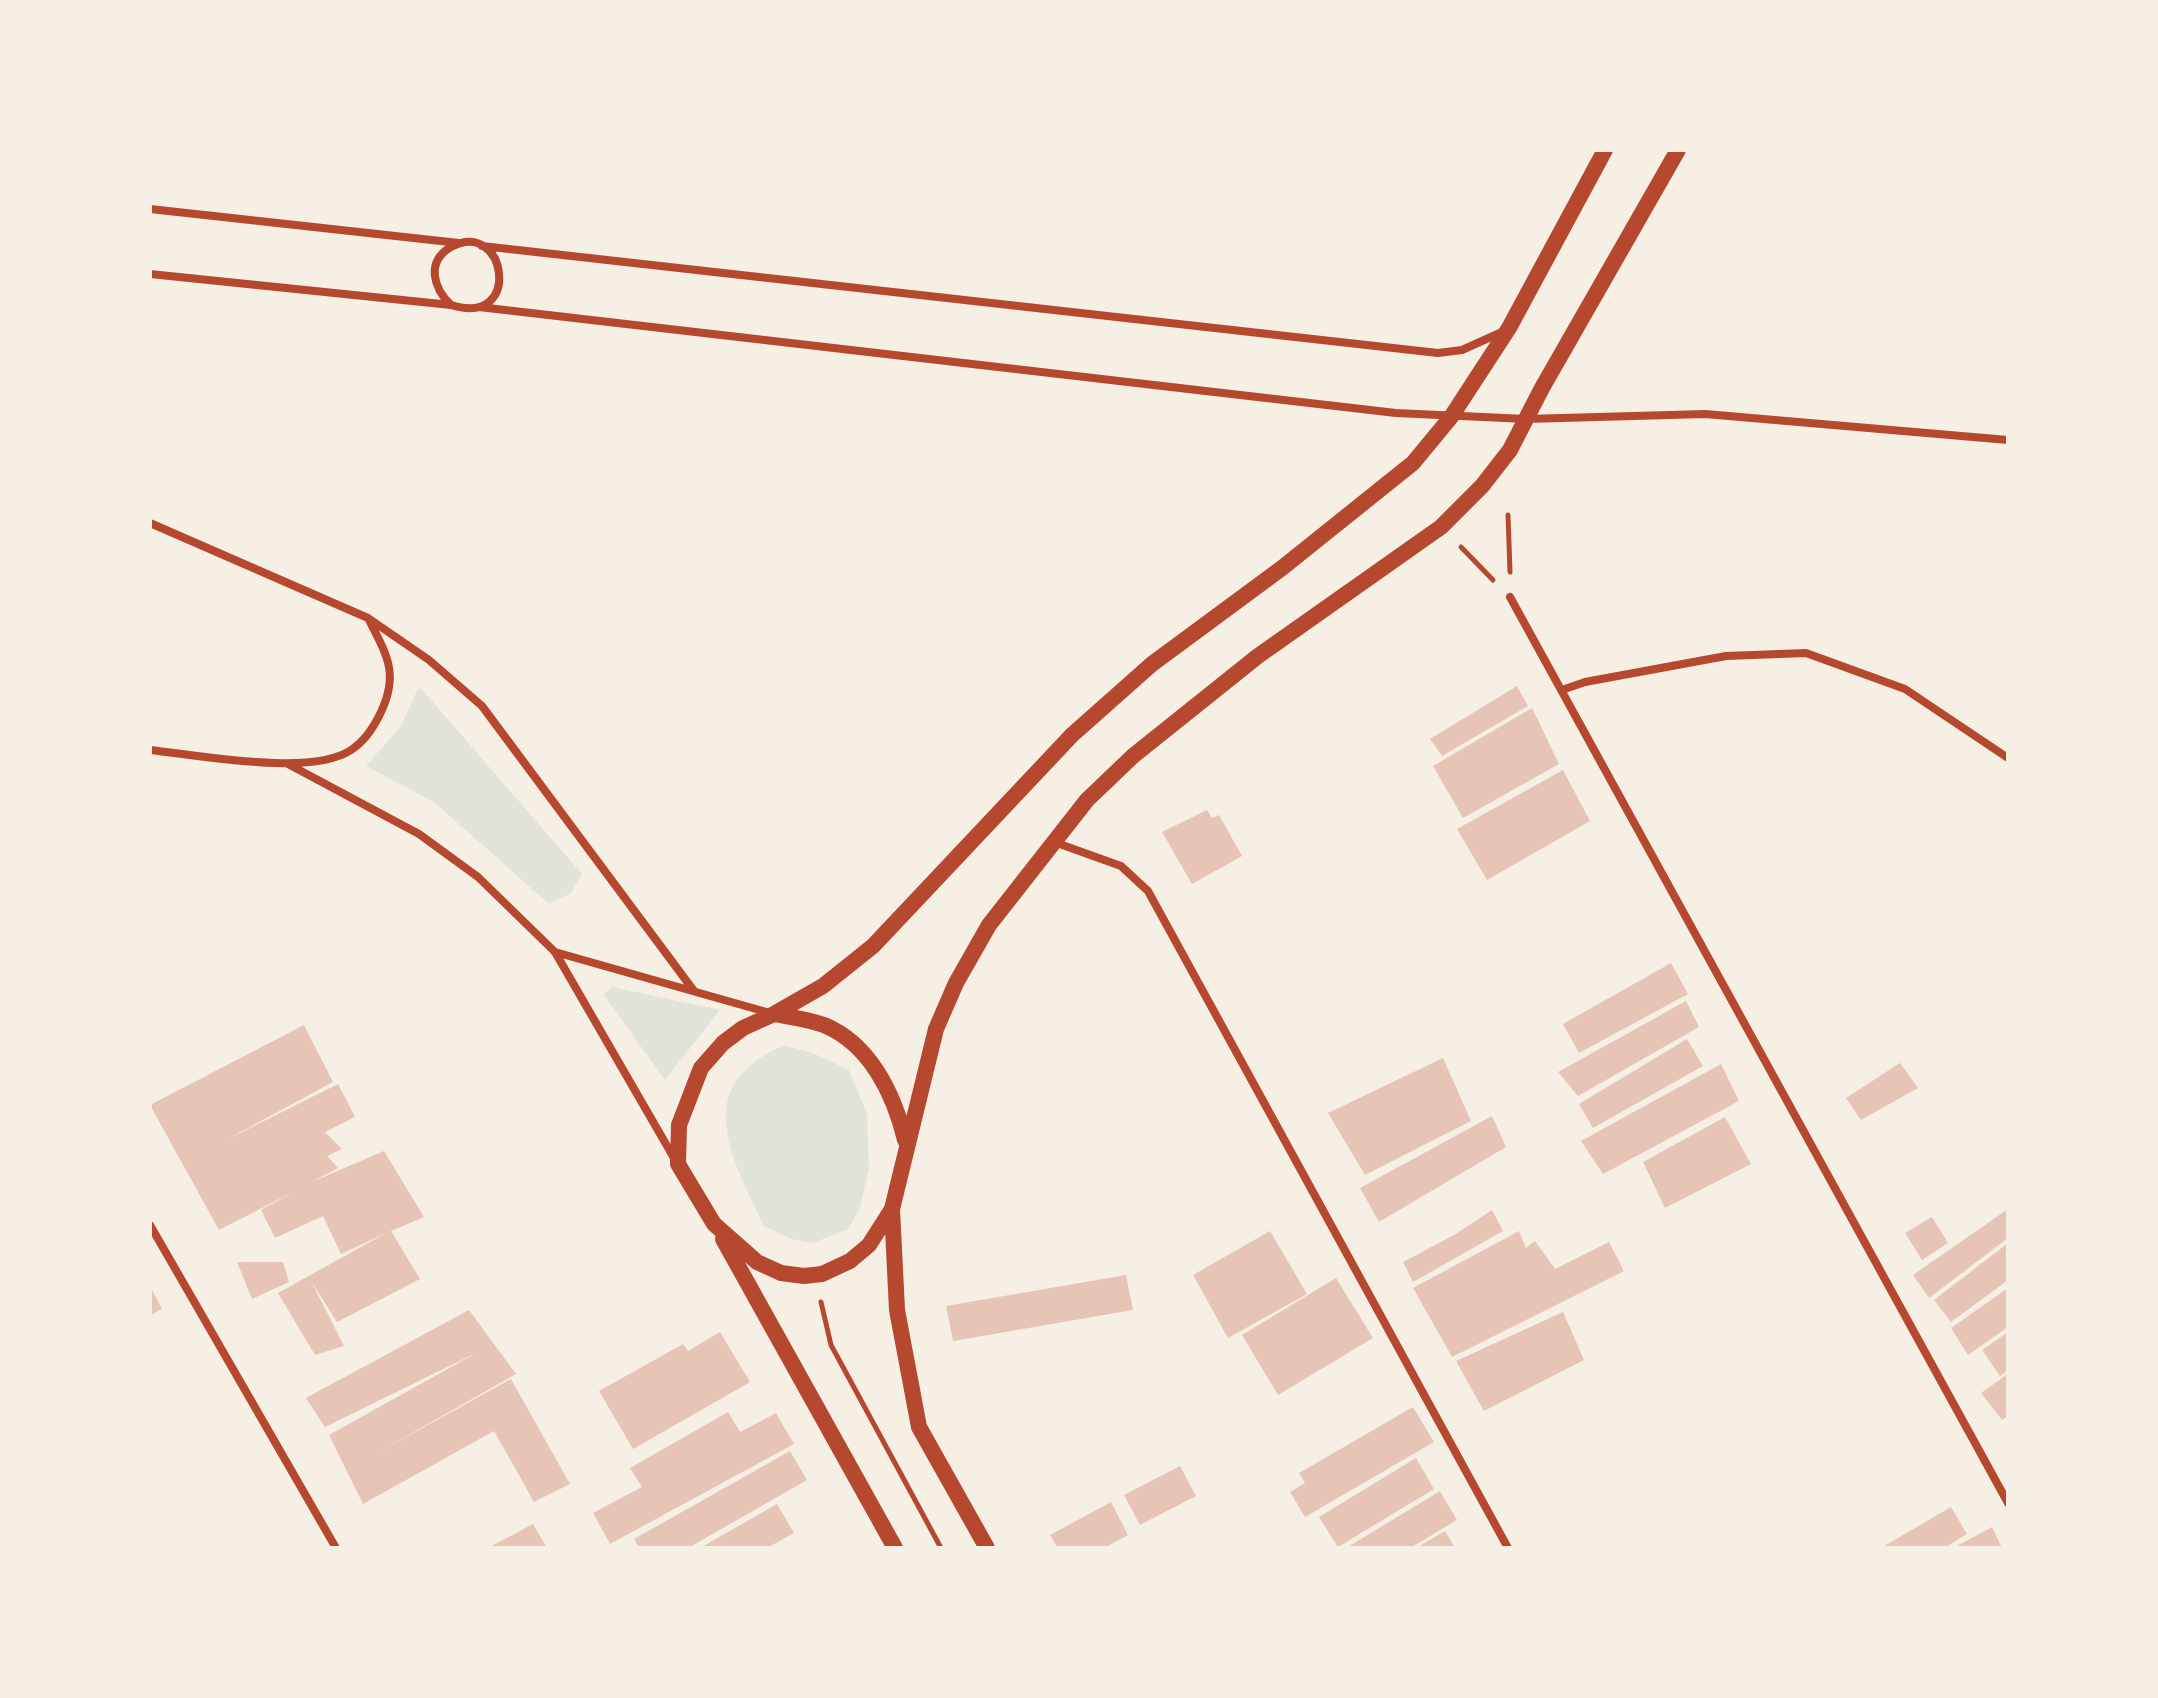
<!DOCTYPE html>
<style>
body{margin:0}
#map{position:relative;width:2158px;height:1698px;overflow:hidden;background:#f6efe4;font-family:"Space Grotesk",sans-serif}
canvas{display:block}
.frame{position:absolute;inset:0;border:152px solid #f6efe4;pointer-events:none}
</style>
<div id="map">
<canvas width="2158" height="1698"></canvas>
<div class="frame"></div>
</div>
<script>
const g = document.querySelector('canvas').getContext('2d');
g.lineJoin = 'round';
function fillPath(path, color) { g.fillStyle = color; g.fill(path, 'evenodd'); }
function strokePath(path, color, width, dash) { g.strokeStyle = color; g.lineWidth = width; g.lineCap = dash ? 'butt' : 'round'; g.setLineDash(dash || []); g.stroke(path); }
fillPath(new Path2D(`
 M 419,686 L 582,874 L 571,893 L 549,904 L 434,802 L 366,766 L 401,726 Z
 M 613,987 L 720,1010 L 665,1080 L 603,994 Z
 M 785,1045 L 815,1054 L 849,1070 L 867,1114 L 869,1168 L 860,1208 L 848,1229 L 813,1243 L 792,1239 L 764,1226 C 731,1156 689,1085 785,1045 Z`), '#e2e4dc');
fillPath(new Path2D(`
 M 1517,686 L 1528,706 L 1442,756 L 1430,739 Z
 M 1532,708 L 1559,764 L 1463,818 L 1433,766 Z
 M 1563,770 L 1590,821 L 1487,880 L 1457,829 Z
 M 1207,810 L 1212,818 L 1219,815 L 1242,856 L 1192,884 L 1162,832 Z
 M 1671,963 L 1688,994 L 1579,1053 L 1563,1024 Z
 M 1686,1001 L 1699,1027 L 1578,1096 L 1558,1072 Z
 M 304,1025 L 333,1082 L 224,1141 L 338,1084 L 355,1117 L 325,1132 L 342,1149 L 327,1156 L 338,1168 L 312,1182 L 384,1151 L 424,1217 L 391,1231 L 420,1279 L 337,1322 L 311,1281 L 344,1346 L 315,1355 L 278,1293 L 386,1233 L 341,1254 L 323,1216 L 275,1238 L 261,1210 L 295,1191 L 219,1230 L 150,1105 Z
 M 1687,1039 L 1703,1066 L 1593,1128 L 1579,1104 Z
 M 1443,1058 L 1471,1121 L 1365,1175 L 1328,1113 Z
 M 1900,1063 L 1918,1088 L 1861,1120 L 1846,1098 Z
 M 1721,1064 L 1739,1101 L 1603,1174 L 1581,1141 Z
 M 1492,1116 L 1506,1147 L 1379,1222 L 1360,1188 Z
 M 1725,1117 L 1751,1164 L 1665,1208 L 1643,1162 Z
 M 2008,1209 L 2008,1238 L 1929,1298 L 1913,1275 Z
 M 1492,1210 L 1503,1231 L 1413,1282 L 1403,1262 L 1454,1235 Z
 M 1932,1217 L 1948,1243 L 1922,1260 L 1905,1233 Z
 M 1270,1231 L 1307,1294 L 1228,1338 L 1193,1275 Z
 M 1519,1231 L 1526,1248 L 1535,1241 L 1555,1269 L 1609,1242 L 1624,1271 L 1452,1357 L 1413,1288 Z
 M 2008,1243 L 2008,1280 L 1951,1322 L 1934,1300 Z
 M 237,1262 L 283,1262 L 289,1282 L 252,1299 Z
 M 1126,1275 L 1133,1310 L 953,1341 L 946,1306 Z
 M 1336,1278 L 1373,1338 L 1278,1395 L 1242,1335 Z
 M 150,1286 L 162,1309 L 150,1315 Z
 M 2008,1288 L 2008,1327 L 1968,1355 L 1951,1328 Z
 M 469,1310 L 516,1374 L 377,1453 L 511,1379 L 570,1484 L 534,1502 L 494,1431 L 363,1504 L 329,1435 L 478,1352 L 325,1427 L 306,1398 Z
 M 1563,1312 L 1584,1360 L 1484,1411 L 1456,1361 Z
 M 720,1332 L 750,1382 L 633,1449 L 599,1391 L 683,1344 L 688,1351 Z
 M 2008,1332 L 2008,1370 L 2000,1376 L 1982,1350 Z
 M 2008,1374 L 2008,1416 L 2002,1420 L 1981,1393 Z
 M 1413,1407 L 1434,1442 L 1305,1517 L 1290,1492 L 1305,1483 L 1299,1473 Z
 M 728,1412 L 740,1432 L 776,1413 L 794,1444 L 610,1544 L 593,1513 L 642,1487 L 630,1468 Z
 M 790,1451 L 807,1480 L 688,1548 L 639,1548 L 634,1539 Z
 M 1416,1458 L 1434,1489 L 1338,1547 L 1319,1517 Z
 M 1180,1466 L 1196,1496 L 1140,1525 L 1124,1495 Z
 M 1440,1491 L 1457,1520 L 1410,1548 L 1346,1548 Z
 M 1111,1502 L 1128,1535 L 1104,1548 L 1058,1548 L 1050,1535 Z
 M 777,1504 L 794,1533 L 767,1548 L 700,1548 Z
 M 1951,1507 L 1967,1534 L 1944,1548 L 1881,1548 Z
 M 533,1524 L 547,1548 L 488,1548 Z
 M 1992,1527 L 2002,1548 L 1953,1548 Z
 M 1445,1531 L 1455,1548 L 1416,1548 Z`), '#e6c5b7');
strokePath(new Path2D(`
 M 1508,515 L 1510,572
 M 1461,547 L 1493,580
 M 821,1302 L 831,1345 L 941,1548`), '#b5482f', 5);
strokePath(new Path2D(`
 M 150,209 L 459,243
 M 482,246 L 1438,353 L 1462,350 L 1502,332
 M 150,274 L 451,305 C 524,328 506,217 451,247 C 425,262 434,289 451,305
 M 479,307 L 1396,413 L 1526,419 L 1705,414 L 2008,440
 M 150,523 L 368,618 L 429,660 L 482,706 L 694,991
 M 1510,597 L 2008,1503
 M 1562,690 L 1585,682 L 1726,656 L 1806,653 L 1905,689 L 2008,758
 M 150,750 C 198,755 311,777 351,750 C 365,741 374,727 381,712 C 399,674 387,655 369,620
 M 288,764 L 419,834 L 478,877 L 555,952 L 674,1158
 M 1054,842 L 1121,866 L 1148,891 L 1508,1548
 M 555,952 L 770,1013
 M 150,1225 L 336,1548`), '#b5482f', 8);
strokePath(new Path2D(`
 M 1605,150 L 1509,328 L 1451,417 L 1413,463 L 1282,568 L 1152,664 L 1072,735 L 873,946 L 823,986 L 774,1014 L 743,1028 L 723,1043 L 701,1068 L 679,1125 L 678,1164 L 714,1224 L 757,1262 L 781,1273 L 804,1276 L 822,1274 L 850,1261 L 869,1245 L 892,1209 L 936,1029 L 956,983 L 989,925 L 1087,800 L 1133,756 L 1258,656 L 1441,527 L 1482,486 L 1510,450 L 1542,388 L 1678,150
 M 774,1014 C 790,1017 808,1019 824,1025 C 870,1044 894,1094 905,1140
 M 892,1209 L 897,1310 L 919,1427 L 987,1548
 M 723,1239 L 895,1548`), '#b5482f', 16);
</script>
